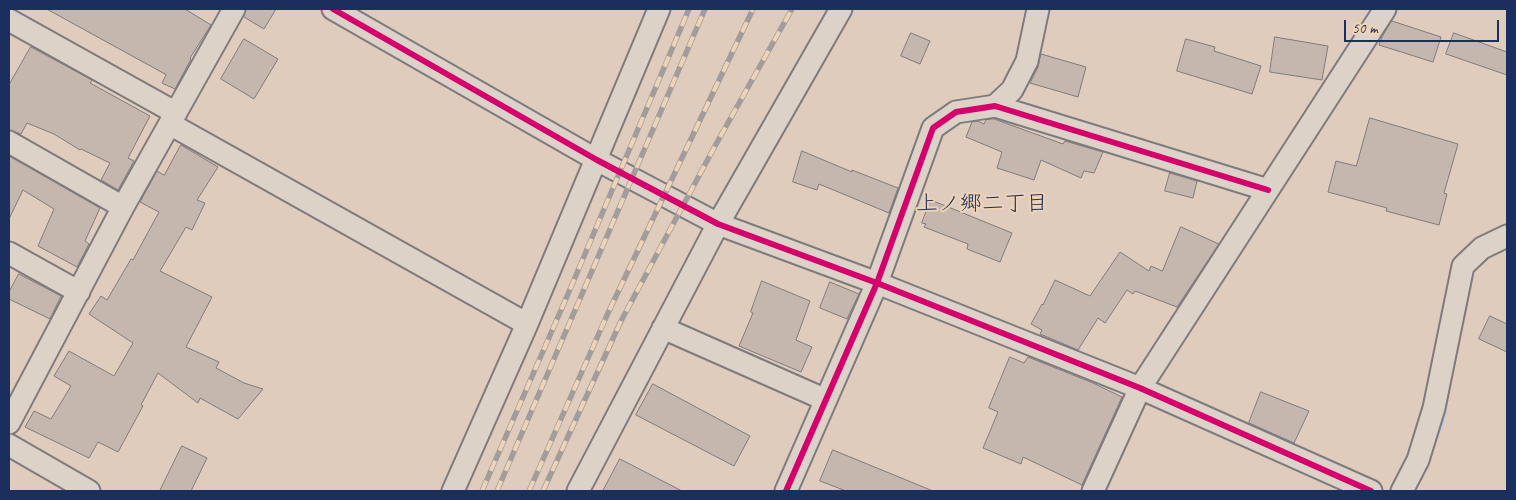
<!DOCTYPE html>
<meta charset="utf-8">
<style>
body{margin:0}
#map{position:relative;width:1516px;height:500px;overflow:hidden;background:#dfccbd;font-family:Caveat,sans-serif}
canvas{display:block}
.frame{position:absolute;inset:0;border:10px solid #1b2f5e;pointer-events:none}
.scale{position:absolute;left:1344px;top:20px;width:155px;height:22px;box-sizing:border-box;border:2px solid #1b2f5e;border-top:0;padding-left:6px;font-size:15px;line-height:18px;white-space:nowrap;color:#1b2f5e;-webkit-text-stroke:4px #efd3b6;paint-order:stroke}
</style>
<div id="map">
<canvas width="1516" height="500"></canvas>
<div class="frame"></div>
<div class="scale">50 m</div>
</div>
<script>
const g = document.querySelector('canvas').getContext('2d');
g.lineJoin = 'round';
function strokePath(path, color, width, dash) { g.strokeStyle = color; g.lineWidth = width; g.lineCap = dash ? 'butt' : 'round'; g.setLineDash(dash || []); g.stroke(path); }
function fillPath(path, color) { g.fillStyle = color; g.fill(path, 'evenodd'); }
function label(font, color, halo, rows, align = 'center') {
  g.font = font + ' Caveat,"Klee One",sans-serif'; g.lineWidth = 4; g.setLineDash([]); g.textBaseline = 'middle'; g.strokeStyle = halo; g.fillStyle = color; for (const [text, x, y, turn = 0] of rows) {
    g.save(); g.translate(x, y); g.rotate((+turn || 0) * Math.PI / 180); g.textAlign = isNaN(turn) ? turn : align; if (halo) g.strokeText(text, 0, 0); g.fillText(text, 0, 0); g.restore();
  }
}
strokePath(new Path2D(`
 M 1435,438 L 1442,421 L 1444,409`), '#bcd1e5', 6);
const building = new Path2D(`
 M 47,9 L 185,9 L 211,25 L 190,58 L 191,59 L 175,89 L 162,83 L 166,75 Z
 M 246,9 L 276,9 L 264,29 L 244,17 Z
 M 1392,21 L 1441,37 L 1433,62 L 1379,45 L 1382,37 Z
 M 911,33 L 930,41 L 920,64 L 901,56 Z
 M 1454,33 L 1507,52 L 1507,75 L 1446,54 Z
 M 1275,37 L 1328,46 L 1322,80 L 1270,72 Z
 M 244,39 L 278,59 L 254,99 L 221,79 Z
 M 1186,39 L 1215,47 L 1214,51 L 1261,66 L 1252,94 L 1177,71 Z
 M 31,47 L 92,80 L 90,83 L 150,116 L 128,158 L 134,161 L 118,190 L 101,180 L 110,163 L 81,149 L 80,150 L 54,134 L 27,123 L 21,134 L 9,130 L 9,85 Z
 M 1041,54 L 1086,67 L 1078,97 L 1030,83 L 1038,67 Z
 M 1370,118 L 1458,144 L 1444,193 L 1447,194 L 1439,225 L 1386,211 L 1387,208 L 1328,192 L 1336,161 L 1356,166 Z
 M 994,119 L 1063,144 L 1065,141 L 1103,152 L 1094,173 L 1084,171 L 1081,178 L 1041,160 L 1034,180 L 997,168 L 1002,152 L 966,137 L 972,122 L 978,121 L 984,124 L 986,120 Z
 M 181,145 L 218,167 L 197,200 L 205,203 L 192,230 L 186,227 L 160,271 L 212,297 L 186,347 L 219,362 L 216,368 L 244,383 L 263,389 L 238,419 L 200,398 L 198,403 L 158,373 L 141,405 L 143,406 L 118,452 L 98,442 L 89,458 L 25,427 L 34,411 L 51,419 L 71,386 L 54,376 L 69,351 L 114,376 L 133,343 L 89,314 L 101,296 L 107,300 L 131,259 L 133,260 L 159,212 L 140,202 L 157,171 L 164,175 Z
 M 802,151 L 852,172 L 852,170 L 898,188 L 889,213 L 819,184 L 817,190 L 793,182 Z
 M 9,156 L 100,208 L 85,241 L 89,244 L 77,267 L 38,246 L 54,209 L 23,190 L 9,219 Z
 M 1170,173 L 1197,181 L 1193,198 L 1165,191 Z
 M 931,200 L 1012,233 L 1000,262 L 967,249 L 968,244 L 924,227 L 926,224 L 922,223 Z
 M 1181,227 L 1219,244 L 1177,307 L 1135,291 L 1133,294 L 1127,290 L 1105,323 L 1098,318 L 1078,350 L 1040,334 L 1042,330 L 1031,324 L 1042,304 L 1043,305 L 1055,280 L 1090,296 L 1120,252 L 1149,271 L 1151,266 L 1162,271 Z
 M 19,274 L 61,296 L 50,319 L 9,299 L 9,292 Z
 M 762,281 L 810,301 L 796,340 L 812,347 L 801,372 L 739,346 L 753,313 L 751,312 Z
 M 830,282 L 859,294 L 847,319 L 820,308 Z
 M 1490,316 L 1507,324 L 1507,352 L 1479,339 Z
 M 1010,357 L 1024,363 L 1028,357 L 1093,383 L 1122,397 L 1082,485 L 1023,457 L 1021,464 L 983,448 L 998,412 L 989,408 Z
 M 653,384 L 750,436 L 734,466 L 636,415 Z
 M 1261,392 L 1309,411 L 1294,443 L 1249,423 Z
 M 182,446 L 207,458 L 191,491 L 160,491 Z
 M 833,450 L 933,491 L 846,491 L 820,481 Z
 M 620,459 L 682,491 L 603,491 Z`);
fillPath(building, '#c6b7ae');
strokePath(building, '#7f7b7d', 1);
const minor = new Path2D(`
 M 333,9 L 597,160 L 718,224 L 877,283 L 1140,388 L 1371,491
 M 9,20 L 176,113
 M 995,106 L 1012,90 L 1027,61 L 1038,9
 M 170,124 L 527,324
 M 9,142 L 123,207
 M 9,253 L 79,292
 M 663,328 L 826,400
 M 9,423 L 123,207 L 234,9
 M 9,445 L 89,491
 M 453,491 L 527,324 L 659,9
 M 578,491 L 718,224 L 841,9
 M 786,491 L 877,283 L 933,128 L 956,112 L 995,106 L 1268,190
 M 1093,491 L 1140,388 L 1385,9
 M 1402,491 L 1418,460 L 1434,408 L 1463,266 L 1482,248 L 1507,236`);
strokePath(minor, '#7f7b7d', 25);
strokePath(minor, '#dcd2c7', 21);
const rail = new Path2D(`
 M 482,491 L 568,294 L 689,9
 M 497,491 L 705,9
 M 529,491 L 608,313 L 753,9
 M 543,491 L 621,321 L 715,146 L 792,9`);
strokePath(rail, '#a29c9b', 5.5);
strokePath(rail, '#efd3b6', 4, [11]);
strokePath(new Path2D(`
 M 333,9 L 597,160 L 718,224 L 877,283 L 1140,388 L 1371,491
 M 786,491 L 877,283 L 933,128 L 956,112 L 995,106 L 1268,190`), '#d6006c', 6);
label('22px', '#1b2f5e', '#efd3b6', [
 ["上ノ郷二丁目",982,204]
]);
</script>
